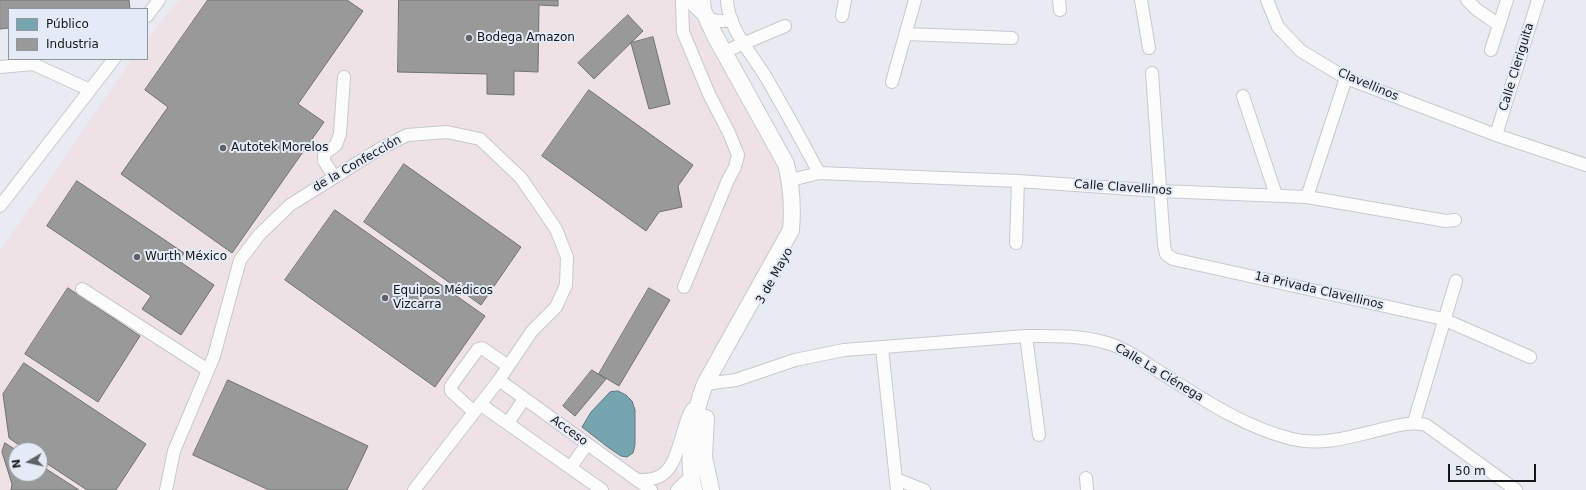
<!DOCTYPE html>
<meta charset="utf-8">
<style>
body{margin:0}
#map{position:relative;width:1586px;height:490px;overflow:hidden;background:#e8ecf2;font-family:"DejaVu Sans",sans-serif}
canvas{display:block}
.legend{position:absolute;left:8px;top:8px;width:140px;height:52px;box-sizing:border-box;background:#e4ebf6;border:1px solid #91979e;margin:0;padding:5px 7px;list-style:none;font-size:12px;color:#15181b}
.legend li{display:flex;align-items:center;gap:8px;height:20px}
.legend b{width:20px;border:1px solid #91979e}
.north{position:absolute;left:8px;top:442px;width:40px;height:40px;box-sizing:border-box;background:#e4ebf6;border:1px solid #91979e;border-radius:50%;rotate:261deg;font-size:11px;font-weight:700;line-height:16px;text-align:center;color:#15181b}
.north::after{content:'';display:block;margin:auto;width:14px;height:18px;background:#5f6266;clip-path:polygon(50% 0,100% 100%,50% 72%,0 100%)}
.scale{position:absolute;left:1448px;top:464px;width:88px;height:18px;box-sizing:border-box;border:2px solid #15181b;border-top:0;padding-left:5px;font-size:12px;line-height:14px;white-space:nowrap;color:#15181b;-webkit-text-stroke:3px #e4ebf6;paint-order:stroke}
</style>
<div id="map">
<canvas width="1586" height="490"></canvas>
<ul class="legend">
<li><b style="height:11px;background:#76a5af"></b>Público</li>
<li><b style="height:11px;background:#999"></b>Industria</li>
</ul>
<div class="north">N</div>
<div class="scale">50 m</div>
</div>
<script>
const g = document.querySelector('canvas').getContext('2d');
g.lineJoin = 'round';
function fillPath(path, color) { g.fillStyle = color; g.fill(path, 'evenodd'); }
function strokePath(path, color, width, dash) { g.strokeStyle = color; g.lineWidth = width; g.lineCap = dash ? 'butt' : 'round'; g.setLineDash(dash || []); g.stroke(path); }
function label(font, color, halo, rows, align = 'center') {
  g.font = font + ' "DejaVu Sans",sans-serif'; g.lineWidth = 4; g.setLineDash([]); g.textBaseline = 'middle'; g.strokeStyle = halo; g.fillStyle = color; for (const [text, x, y, turn = 0] of rows) {
    g.save(); g.translate(x, y); g.rotate((+turn || 0) * Math.PI / 180); g.textAlign = isNaN(turn) ? turn : align; if (halo) g.strokeText(text, 0, 0); g.fillText(text, 0, 0); g.restore();
  }
}
fillPath(new Path2D(`
 M 179,0 L 675,0 L 703,26 L 786,183 L 783,230 L 672,435 L 682,490 L 0,490 L 0,251 L 132,59 L 147,59 L 147,38 ZM 16,450 L 40,450 L 40,474 L 16,474 Z`), '#eee2e7');
const public = new Path2D(`
 M 618,391 L 626,395 L 632,401 L 635,410 L 635,445 L 633,453 L 627,457 L 621,456 L 609,448 L 582,427 L 591,412 L 610,392 Z`);
fillPath(public, '#76a5af');
strokePath(public, '#597b83', 1);
const industry = new Path2D(`
 M 0,0 L 129,0 L 130,9 L 9,9 L 9,28 L 0,29 Z
 M 208,0 L 347,0 L 363,11 L 298,104 L 324,122 L 232,253 L 121,174 L 168,107 L 145,90 Z
 M 399,0 L 558,0 L 558,6 L 539,5 L 538,72 L 514,71 L 514,95 L 487,94 L 487,74 L 398,72 Z
 M 628,15 L 643,31 L 594,79 L 578,63 Z
 M 653,37 L 670,104 L 649,109 L 631,43 Z
 M 589,90 L 693,165 L 678,186 L 682,207 L 659,212 L 646,231 L 542,156 Z
 M 404,164 L 521,247 L 481,305 L 364,222 Z
 M 77,181 L 184,253 L 179,261 L 214,285 L 181,335 L 142,309 L 151,296 L 47,226 Z
 M 335,210 L 485,316 L 435,387 L 285,280 Z
 M 68,288 L 140,336 L 98,402 L 25,354 Z
 M 649,288 L 670,300 L 619,386 L 599,374 Z
 M 24,363 L 146,444 L 116,490 L 87,490 L 40,459 L 40,450 L 26,450 L 9,438 L 3,394 Z
 M 592,370 L 606,379 L 575,416 L 563,406 Z
 M 228,380 L 368,446 L 347,490 L 269,490 L 193,455 Z
 M 5,443 L 16,450 L 16,474 L 40,474 L 40,465 L 79,490 L 11,490 L 12,484 L 2,452 Z`);
fillPath(industry, '#999');
strokePath(industry, '#717273', 1);
const minor = new Path2D(`
 M 682,0 L 683,32 L 709,94 L 729,133 L 738,155 L 735,167 L 728,180 L 684,287
 M 688,0 C 704,16 708,24 732,20
 M 727,0 C 728,29 753,55 767,79 C 785,110 802,141 819,173
 M 1059,0 L 1060,10
 M 1141,0 L 1149,48
 M 1267,0 L 1278,27 L 1301,51 L 1346,78 L 1496,135 L 1586,165
 M 1467,0 L 1476,9 L 1499,25
 M 147,16 L 159,0
 M 842,16 L 845,0
 M 906,34 L 1012,38
 M 733,48 L 785,26
 M 1491,50 L 1507,0
 M 0,67 L 33,64 L 90,90
 M 1152,73 L 1164,245 L 1166,254 L 1173,259 L 1443,319 L 1530,357
 M 892,82 L 915,0
 M 1243,96 L 1276,195
 M 1496,135 L 1538,0
 M 334,176 L 324,161 L 324,154 L 336,145 L 340,134 L 344,77
 M 791,180 L 819,173 L 1018,181 L 1161,191 L 1307,197 L 1446,221 L 1455,220
 M 1307,197 L 1346,78
 M 0,206 L 114,59
 M 1016,243 L 1018,181
 M 82,289 L 208,370
 M 1026,336 L 1039,435
 M 882,348 L 897,490
 M 499,380 L 651,490
 M 705,384 L 736,380 L 795,360 L 844,350 L 1026,336 C 1053,336 1081,335 1107,343 C 1126,348 1147,364 1163,374 C 1204,400 1244,427 1292,439 C 1322,446 1350,437 1379,430 C 1395,426 1410,421 1426,425 L 1516,490
 M 480,404 L 602,490
 M 474,412 L 451,391 L 451,386 L 478,349 L 482,348 L 508,366
 M 1414,422 L 1456,281
 M 508,423 L 524,399
 M 571,467 L 587,444
 M 1086,478 L 1087,490
 M 896,479 L 924,490
 M 639,480 C 645,480 652,480 658,477 C 680,468 680,428 692,409
 M 166,490 L 174,451 L 214,356 L 240,260 L 259,235 L 290,205 L 378,150 L 407,135 L 447,132 L 480,139 L 521,178 L 556,229 L 567,257 L 566,285 L 556,307 L 532,331 L 499,380 L 414,490
 M 677,490 L 696,471`);
const major = new Path2D(`
 M 706,418 L 704,457 L 711,490
 M 694,490 C 686,457 693,415 705,384 L 791,230 C 793,207 792,187 786,164 L 715,36 L 703,10 L 702,0`);
strokePath(minor, '#c7c9ce', 14);
strokePath(major, '#c7c9ce', 18);
strokePath(minor, '#fcfcfd', 12);
strokePath(major, '#fcfcfd', 16);
for (const [x, y, r, color] of [
 [469,38,4,"#5f6266"],
 [223,148,4,"#5f6266"],
 [137,257,4,"#5f6266"],
 [385,298,4,"#5f6266"]
]) { const dot = new Path2D(); dot.arc(x, y, r, 0, 2 * Math.PI); g.fillStyle = color; g.fill(dot); strokePath(dot, '#e4ebf6', 1.5); }
label('12px', '#15181b', '#e4ebf6', [
 ["Bodega Amazon",477,38],
 ["Autotek Morelos",231,148],
 ["Wurth México",145,257],
 ["Equipos Médicos",393,291],
 ["Vizcarra",393,305]
], 'left');
label('12px', '#15181b', '#e4ebf6', [
 ["Calle Cleriguita",1517,67,-73],
 ["Clavellinos",1368,85,23],
 ["de la Confección",357,164,-30],
 ["Calle Clavellinos",1123,188,4],
 ["3 de Mayo",775,276,-61],
 ["1a Privada Clavellinos",1319,291,13],
 ["Calle La Ciénega",1159,373,31],
 ["Acceso",569,431,36]
]);
</script>
